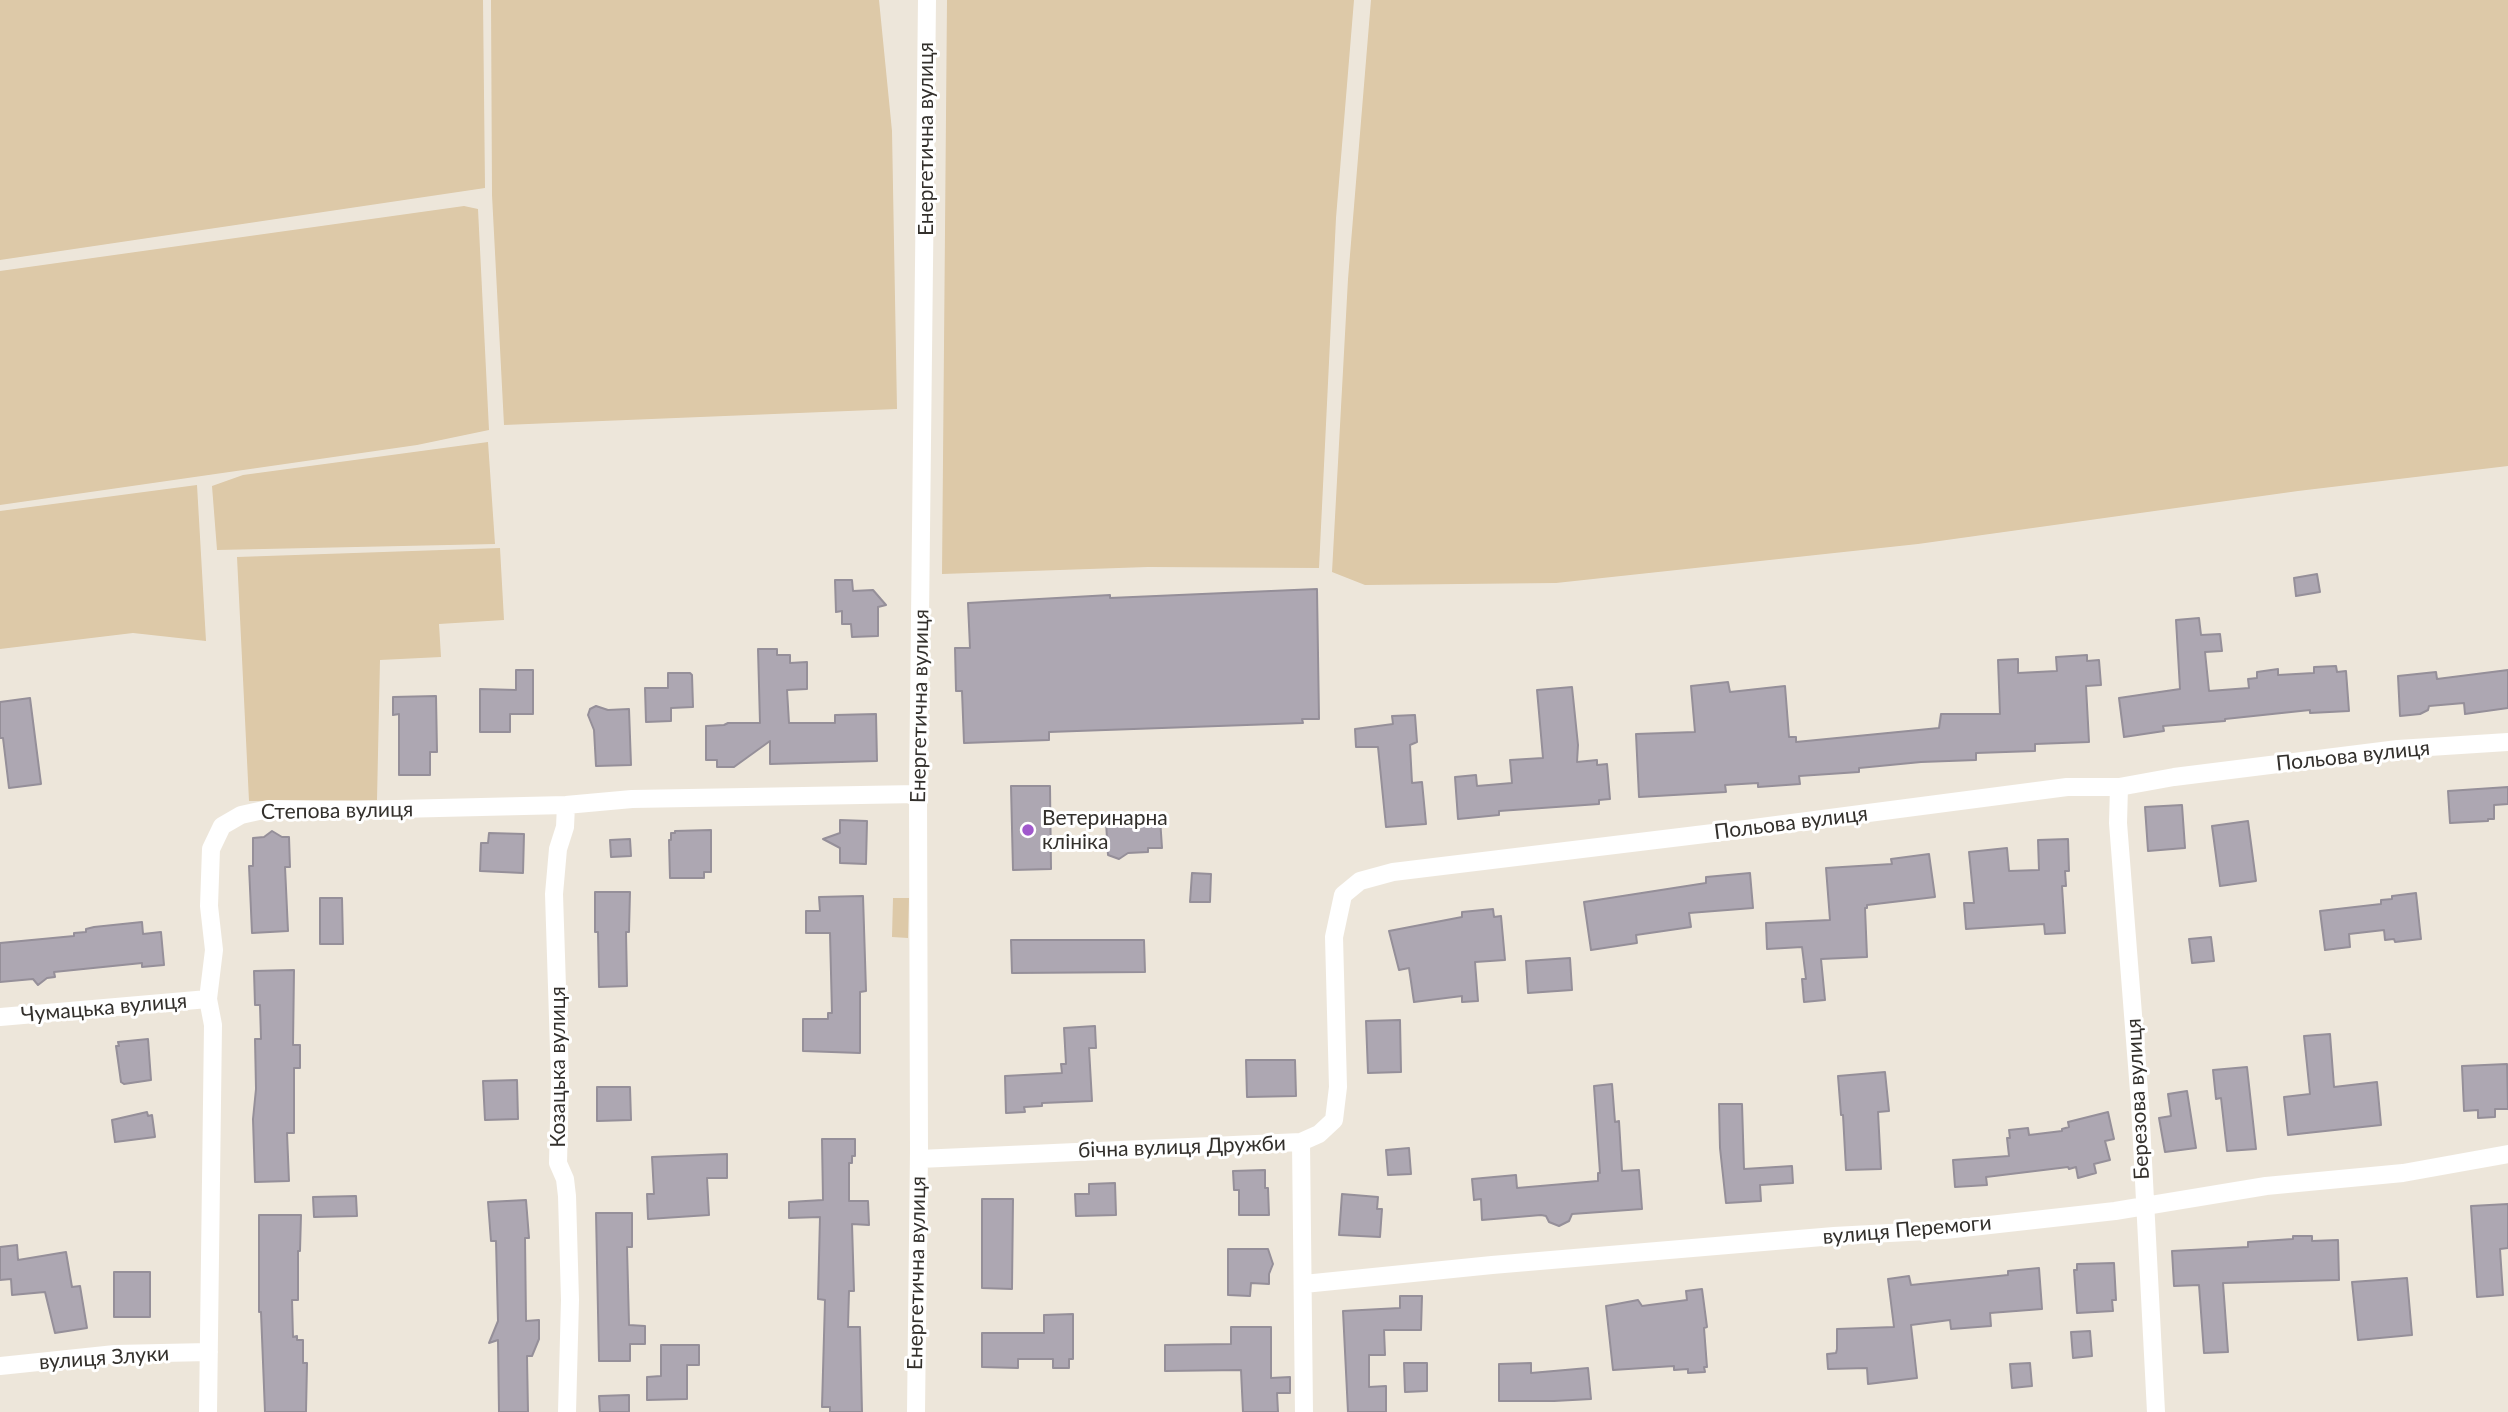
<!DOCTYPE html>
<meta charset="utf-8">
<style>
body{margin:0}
canvas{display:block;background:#ede6da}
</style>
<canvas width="2508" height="1412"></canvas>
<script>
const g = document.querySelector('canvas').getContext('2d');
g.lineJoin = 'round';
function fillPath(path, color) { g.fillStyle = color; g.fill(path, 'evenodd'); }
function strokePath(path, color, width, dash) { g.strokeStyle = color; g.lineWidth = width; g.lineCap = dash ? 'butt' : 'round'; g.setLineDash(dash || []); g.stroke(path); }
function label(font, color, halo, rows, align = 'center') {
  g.font = font + ' Lato,sans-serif'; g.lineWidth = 6; g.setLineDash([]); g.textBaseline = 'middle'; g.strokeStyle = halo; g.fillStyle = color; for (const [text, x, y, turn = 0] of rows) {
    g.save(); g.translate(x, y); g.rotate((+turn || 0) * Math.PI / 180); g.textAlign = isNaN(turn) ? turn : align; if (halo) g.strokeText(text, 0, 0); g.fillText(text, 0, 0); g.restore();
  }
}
fillPath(new Path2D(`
 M 0,0 L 483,0 L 485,188 L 0,260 Z
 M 491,0 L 879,0 L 892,131 L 897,409 L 504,425 L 492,195 Z
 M 947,0 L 1354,0 L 1336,218 L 1319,568 L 1148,567 L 942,574 Z
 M 1371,0 L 2508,0 L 2508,466 L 2298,491 L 1918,544 L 1556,583 L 1365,585 L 1332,572 L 1348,279 Z
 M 464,206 L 478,209 L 489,430 L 417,445 L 0,505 L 0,271 Z
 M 488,442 L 495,544 L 217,550 L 212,486 L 243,475 Z
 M 197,485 L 206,641 L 133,633 L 0,649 L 0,511 Z
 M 500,548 L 504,620 L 439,624 L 441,657 L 380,660 L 377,800 L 249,801 L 237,557 Z
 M 893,898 L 909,898 L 908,938 L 892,937 Z`), '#ddc9a8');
const building = new Path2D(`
 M 2317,574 L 2320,592 L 2296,596 L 2294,578 Z
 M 835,580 L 852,580 L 853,591 L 873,590 L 886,605 L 878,607 L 878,636 L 852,637 L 851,624 L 842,624 L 842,611 L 836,612 Z
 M 1317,589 L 1319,719 L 1302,719 L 1303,723 L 1049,732 L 1049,740 L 964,743 L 962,691 L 956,691 L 955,648 L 970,648 L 968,603 L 1110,595 L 1110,598 Z
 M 2199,618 L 2201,635 L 2220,634 L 2222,651 L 2205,652 L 2209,691 L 2249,688 L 2248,679 L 2257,678 L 2257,672 L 2278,669 L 2278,675 L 2314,673 L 2314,667 L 2336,666 L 2337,672 L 2346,671 L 2349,711 L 2310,713 L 2310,710 L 2225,719 L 2225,721 L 2163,726 L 2164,731 L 2124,737 L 2119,698 L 2180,689 L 2176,620 Z
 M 758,649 L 777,649 L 777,655 L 790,655 L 790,663 L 807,662 L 807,689 L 787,690 L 789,723 L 835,723 L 835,715 L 876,714 L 877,761 L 770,764 L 770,741 L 734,767 L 717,767 L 717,760 L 706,760 L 706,726 L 724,725 L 728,723 L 760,723 Z
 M 2087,655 L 2087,661 L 2099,660 L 2101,685 L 2086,686 L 2089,742 L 2035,744 L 2035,751 L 1976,753 L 1976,760 L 1921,762 L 1859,768 L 1859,772 L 1799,776 L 1800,784 L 1758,787 L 1758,783 L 1725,785 L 1726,792 L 1639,797 L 1636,734 L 1695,732 L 1691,686 L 1728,682 L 1730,692 L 1785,686 L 1789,737 L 1796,737 L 1796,742 L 1939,728 L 1941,714 L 2000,714 L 1998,660 L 2018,659 L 2018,673 L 2057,671 L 2056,657 Z
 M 516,670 L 533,670 L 533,714 L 510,714 L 510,732 L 480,732 L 480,689 L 516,690 Z
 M 2508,670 L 2508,708 L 2465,714 L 2464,703 L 2429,706 L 2428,710 L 2420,714 L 2400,716 L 2398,676 L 2436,672 L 2437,679 Z
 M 668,673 L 690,673 L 692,675 L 693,707 L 671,708 L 671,721 L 646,722 L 645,688 L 668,688 Z
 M 1572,687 L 1578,745 L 1577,762 L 1597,760 L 1597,765 L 1607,764 L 1610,799 L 1599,800 L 1599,804 L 1499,811 L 1499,815 L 1458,819 L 1455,777 L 1476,775 L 1477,786 L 1512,783 L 1510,760 L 1543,758 L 1537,690 Z
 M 436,696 L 437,752 L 430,752 L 430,775 L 399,775 L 399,714 L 393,715 L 393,697 Z
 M 30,698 L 41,784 L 9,788 L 3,738 L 0,738 L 0,702 Z
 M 596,706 L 608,710 L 629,709 L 631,765 L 596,766 L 594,730 L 588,715 L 590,709 Z
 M 1415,715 L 1417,742 L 1410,745 L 1412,783 L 1422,782 L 1426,824 L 1386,827 L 1378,747 L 1356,747 L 1355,729 L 1393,724 L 1392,716 Z
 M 1011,786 L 1050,786 L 1051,869 L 1013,870 Z
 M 2508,787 L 2508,804 L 2494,805 L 2494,819 L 2488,819 L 2488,821 L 2450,823 L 2448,791 Z
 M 2182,805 L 2185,848 L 2148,851 L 2145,807 Z
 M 1160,818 L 1162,848 L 1148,848 L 1148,852 L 1128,853 L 1119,859 L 1108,855 L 1106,822 Z
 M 840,820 L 867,821 L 866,864 L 840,863 L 840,848 L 823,839 L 840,833 Z
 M 2248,821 L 2256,881 L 2220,886 L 2212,826 Z
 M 711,830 L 711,872 L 704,872 L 704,878 L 670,878 L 669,840 L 671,840 L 671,833 L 675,833 L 675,831 Z
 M 272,831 L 282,837 L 289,837 L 290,867 L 285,867 L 288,931 L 252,933 L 249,866 L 253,866 L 253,838 L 264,837 Z
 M 489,833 L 524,834 L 523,873 L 480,871 L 481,843 L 488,843 Z
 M 630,839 L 631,856 L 611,857 L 610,840 Z
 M 2068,839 L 2069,871 L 2065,871 L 2066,886 L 2062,886 L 2065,933 L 2045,934 L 2044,924 L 1966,929 L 1964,903 L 1974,903 L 1969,852 L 2007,848 L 2009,871 L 2039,870 L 2038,840 Z
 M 1929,854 L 1935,897 L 1867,905 L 1867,908 L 1865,908 L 1867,957 L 1821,959 L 1825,1000 L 1804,1002 L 1802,979 L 1806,979 L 1802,947 L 1767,949 L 1766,923 L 1830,920 L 1826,868 L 1892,864 L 1891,859 Z
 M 1192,873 L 1211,874 L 1210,902 L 1190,902 Z
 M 1750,873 L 1753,908 L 1689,913 L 1691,927 L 1636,935 L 1637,943 L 1591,950 L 1584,902 L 1706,883 L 1706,877 Z
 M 595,892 L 630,892 L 629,932 L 626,932 L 627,986 L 599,987 L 598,932 L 595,932 Z
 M 2416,893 L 2421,939 L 2395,942 L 2394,939 L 2385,940 L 2384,930 L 2349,934 L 2350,947 L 2325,950 L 2320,911 L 2381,904 L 2381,900 L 2392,899 L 2392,896 Z
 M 863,896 L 866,991 L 860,992 L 860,1053 L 803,1051 L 803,1019 L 828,1019 L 828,1013 L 832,1013 L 830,933 L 806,933 L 806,911 L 820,911 L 819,897 Z
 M 320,898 L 342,898 L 343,944 L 320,944 Z
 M 1493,909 L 1494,917 L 1501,916 L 1505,960 L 1475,962 L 1478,1001 L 1462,1002 L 1462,996 L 1414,1002 L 1409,968 L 1399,970 L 1389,931 L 1462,917 L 1462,912 Z
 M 142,922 L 143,934 L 161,932 L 164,965 L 142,967 L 142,963 L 54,972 L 55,977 L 47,978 L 38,985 L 33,979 L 0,982 L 0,943 L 74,936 L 74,933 L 86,932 L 86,929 L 94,927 Z
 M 2211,937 L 2214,961 L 2192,963 L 2189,939 Z
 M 1011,940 L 1144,940 L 1145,972 L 1012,973 Z
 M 1570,958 L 1572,990 L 1528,993 L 1526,961 Z
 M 294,970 L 293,1045 L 300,1045 L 300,1068 L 294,1068 L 294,1133 L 287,1133 L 289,1181 L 255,1182 L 253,1119 L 256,1089 L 255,1039 L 261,1039 L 260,1005 L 255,1005 L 254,971 Z
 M 1400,1020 L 1401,1072 L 1368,1073 L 1366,1021 Z
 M 1095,1026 L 1096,1048 L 1089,1048 L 1092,1101 L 1042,1103 L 1042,1106 L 1024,1107 L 1025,1112 L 1006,1113 L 1005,1076 L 1062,1073 L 1061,1064 L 1066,1064 L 1064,1028 Z
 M 2330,1034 L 2334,1087 L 2377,1082 L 2381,1125 L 2288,1135 L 2284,1097 L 2310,1094 L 2304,1036 Z
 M 148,1039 L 151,1080 L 124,1084 L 121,1082 L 116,1046 L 119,1046 L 118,1042 Z
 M 1246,1060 L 1295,1060 L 1296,1096 L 1247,1097 Z
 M 2507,1064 L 2508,1109 L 2495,1109 L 2495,1117 L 2478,1118 L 2478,1110 L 2464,1111 L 2462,1066 Z
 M 2247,1067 L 2256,1149 L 2227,1151 L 2221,1098 L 2216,1099 L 2213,1070 Z
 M 1885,1072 L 1889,1111 L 1878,1112 L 1881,1169 L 1846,1170 L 1843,1115 L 1841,1115 L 1838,1076 Z
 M 517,1080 L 518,1119 L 485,1120 L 483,1081 Z
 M 1612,1084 L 1615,1122 L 1619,1121 L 1622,1171 L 1639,1170 L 1642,1209 L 1572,1214 L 1569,1221 L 1559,1226 L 1549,1222 L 1546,1216 L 1541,1215 L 1482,1220 L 1481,1199 L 1474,1200 L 1472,1179 L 1516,1175 L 1517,1188 L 1598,1181 L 1598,1173 L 1600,1173 L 1594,1086 Z
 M 597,1087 L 630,1087 L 631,1120 L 597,1121 Z
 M 2187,1091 L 2196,1148 L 2165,1152 L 2159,1118 L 2171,1116 L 2168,1094 Z
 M 1719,1104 L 1742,1104 L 1744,1169 L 1792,1166 L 1793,1183 L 1760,1185 L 1761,1201 L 1726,1203 L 1720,1148 Z
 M 147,1112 L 148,1116 L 152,1115 L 155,1137 L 115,1142 L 112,1120 Z
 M 2108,1112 L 2114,1139 L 2105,1141 L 2110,1160 L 2094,1164 L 2096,1173 L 2078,1178 L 2076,1167 L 2069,1169 L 2068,1167 L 1986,1177 L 1987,1185 L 1955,1187 L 1953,1160 L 2009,1156 L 2007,1138 L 2010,1138 L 2009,1130 L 2028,1128 L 2029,1135 L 2062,1131 L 2062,1129 L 2069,1127 L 2068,1122 Z
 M 822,1139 L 855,1139 L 855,1156 L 852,1156 L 852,1163 L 849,1163 L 849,1201 L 868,1201 L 869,1225 L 852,1224 L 854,1291 L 849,1291 L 848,1327 L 860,1327 L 862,1412 L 830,1412 L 830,1407 L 822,1407 L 825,1300 L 818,1299 L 820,1217 L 789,1218 L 789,1202 L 823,1200 Z
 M 1409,1148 L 1411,1174 L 1388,1175 L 1386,1150 Z
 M 727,1154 L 727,1178 L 707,1178 L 709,1215 L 648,1219 L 647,1194 L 654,1194 L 652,1157 Z
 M 1265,1170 L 1265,1188 L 1268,1188 L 1269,1215 L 1239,1215 L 1239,1190 L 1234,1190 L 1233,1171 Z
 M 1115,1183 L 1116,1215 L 1076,1216 L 1075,1194 L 1089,1194 L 1089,1184 Z
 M 1342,1194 L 1378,1197 L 1377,1209 L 1382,1209 L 1380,1237 L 1339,1235 Z
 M 356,1196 L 357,1216 L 314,1217 L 313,1197 Z
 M 982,1199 L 1013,1199 L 1012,1289 L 982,1288 Z
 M 526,1200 L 529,1238 L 525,1238 L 526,1321 L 539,1320 L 539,1339 L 532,1356 L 527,1356 L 528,1412 L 499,1412 L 498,1340 L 489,1343 L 498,1321 L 496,1241 L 491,1241 L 488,1202 Z
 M 2508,1204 L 2508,1248 L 2500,1249 L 2503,1295 L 2477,1297 L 2471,1206 Z
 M 596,1213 L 632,1213 L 632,1247 L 627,1247 L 629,1325 L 645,1326 L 645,1344 L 630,1344 L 630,1361 L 599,1361 Z
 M 259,1215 L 301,1215 L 300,1251 L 298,1251 L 298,1300 L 292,1300 L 293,1337 L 297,1336 L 297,1340 L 303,1340 L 303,1363 L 307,1363 L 306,1412 L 265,1412 L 261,1312 L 259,1312 Z
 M 2293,1236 L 2312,1236 L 2312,1241 L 2338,1240 L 2339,1280 L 2223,1283 L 2228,1352 L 2204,1353 L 2199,1285 L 2174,1286 L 2172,1251 L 2248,1247 L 2248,1242 L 2293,1239 Z
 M 17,1245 L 18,1260 L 66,1252 L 72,1287 L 80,1286 L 87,1328 L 55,1333 L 45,1292 L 12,1295 L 11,1279 L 0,1280 L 0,1247 Z
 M 1228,1249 L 1268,1249 L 1273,1264 L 1269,1274 L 1269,1284 L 1251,1283 L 1250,1296 L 1228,1295 Z
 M 2114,1263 L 2116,1300 L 2112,1300 L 2113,1311 L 2077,1313 L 2074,1270 L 2077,1270 L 2077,1264 Z
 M 2039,1268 L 2042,1309 L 1990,1313 L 1991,1326 L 1951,1329 L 1950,1320 L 1911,1325 L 1917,1378 L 1868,1384 L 1867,1368 L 1828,1369 L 1827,1354 L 1836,1353 L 1837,1349 L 1837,1329 L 1894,1327 L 1888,1279 L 1909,1276 L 1911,1285 L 2008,1275 L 2008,1271 Z
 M 114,1272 L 150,1272 L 150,1317 L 114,1317 Z
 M 2407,1278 L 2412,1335 L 2358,1340 L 2352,1282 Z
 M 1702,1289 L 1707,1327 L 1704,1328 L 1707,1367 L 1704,1367 L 1705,1372 L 1688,1373 L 1688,1369 L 1674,1370 L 1674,1366 L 1613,1370 L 1606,1306 L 1638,1300 L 1642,1306 L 1687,1300 L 1686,1291 Z
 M 1400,1296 L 1422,1296 L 1421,1330 L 1384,1330 L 1385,1355 L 1369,1355 L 1369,1387 L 1386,1386 L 1386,1412 L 1348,1412 L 1343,1311 L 1400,1308 Z
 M 1073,1314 L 1073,1359 L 1069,1359 L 1069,1368 L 1053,1368 L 1053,1359 L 1018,1359 L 1018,1368 L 982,1367 L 982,1333 L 1044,1333 L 1044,1315 Z
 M 1231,1327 L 1271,1327 L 1271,1378 L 1290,1377 L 1290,1393 L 1277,1393 L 1278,1412 L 1243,1412 L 1241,1370 L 1165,1371 L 1165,1345 L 1231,1344 Z
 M 2090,1331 L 2092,1356 L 2073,1358 L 2071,1332 Z
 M 661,1345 L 699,1345 L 699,1365 L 687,1365 L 687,1399 L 647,1400 L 647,1377 L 661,1376 Z
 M 1404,1363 L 1427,1363 L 1427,1391 L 1405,1392 Z
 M 1531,1363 L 1531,1373 L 1588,1368 L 1591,1399 L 1554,1401 L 1499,1401 L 1499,1364 Z
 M 2030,1363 L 2032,1386 L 2012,1388 L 2010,1364 Z
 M 629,1395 L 629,1412 L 600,1412 L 599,1396 Z`);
fillPath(building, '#ada7b2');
strokePath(building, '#958f99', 2);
strokePath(new Path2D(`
 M 2119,787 L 2118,823 L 2140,1104 L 2156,1412
 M 566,805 L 565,827 L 558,849 L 554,894 L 560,1080 L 558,1163 L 565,1179 L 567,1196 L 570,1300 L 567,1412
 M 0,1017 L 208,999
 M 1301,1142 L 1319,1134 L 1334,1120 L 1338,1087 L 1334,937 L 1343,895 L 1360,881 L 1393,872 L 1746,829 L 2067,787 L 2119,787 L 2174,777 L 2398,749 L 2508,742
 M 919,1159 L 1301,1142 L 1304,1412
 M 1304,1284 L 1492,1265 L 1834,1236 L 1945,1230 L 2115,1211 L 2266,1186 L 2403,1173 L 2508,1154
 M 0,1366 L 115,1354 L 209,1352
 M 208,1412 L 213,1025 L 208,999 L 214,950 L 209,906 L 211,849 L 222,826 L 241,815 L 268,809 L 355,810 L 566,805 L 632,799 L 918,794
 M 916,1412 L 919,1152 L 918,794 L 927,0`), '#fff', 18);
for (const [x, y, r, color] of [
 [1028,830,7,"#a058cc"]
]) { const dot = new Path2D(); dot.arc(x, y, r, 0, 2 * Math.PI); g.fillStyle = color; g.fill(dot); strokePath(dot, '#fff', 2.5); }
label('21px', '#33302c', '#fff', [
 ["Енергетична вулиця",926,139,-90],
 ["Енергетична вулиця",920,706,-89],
 ["Польова вулиця",2353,756,-6],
 ["Степова вулиця",337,811,-1],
 ["Польова вулиця",1791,823,-7],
 ["Чумацька вулиця",104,1008,-5],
 ["Козацька вулиця",558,1067,-90],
 ["Березова вулиця",2138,1099,-93],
 ["бічна вулиця Дружби",1182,1147,-2],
 ["вулиця Перемоги",1907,1230,-5],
 ["Енергетична вулиця",917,1273,-89],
 ["вулиця Злуки",104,1358,-4]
]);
label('21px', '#33302c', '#fff', [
 ["Ветеринарна",1042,818],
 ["клініка",1042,842]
], 'left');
</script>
